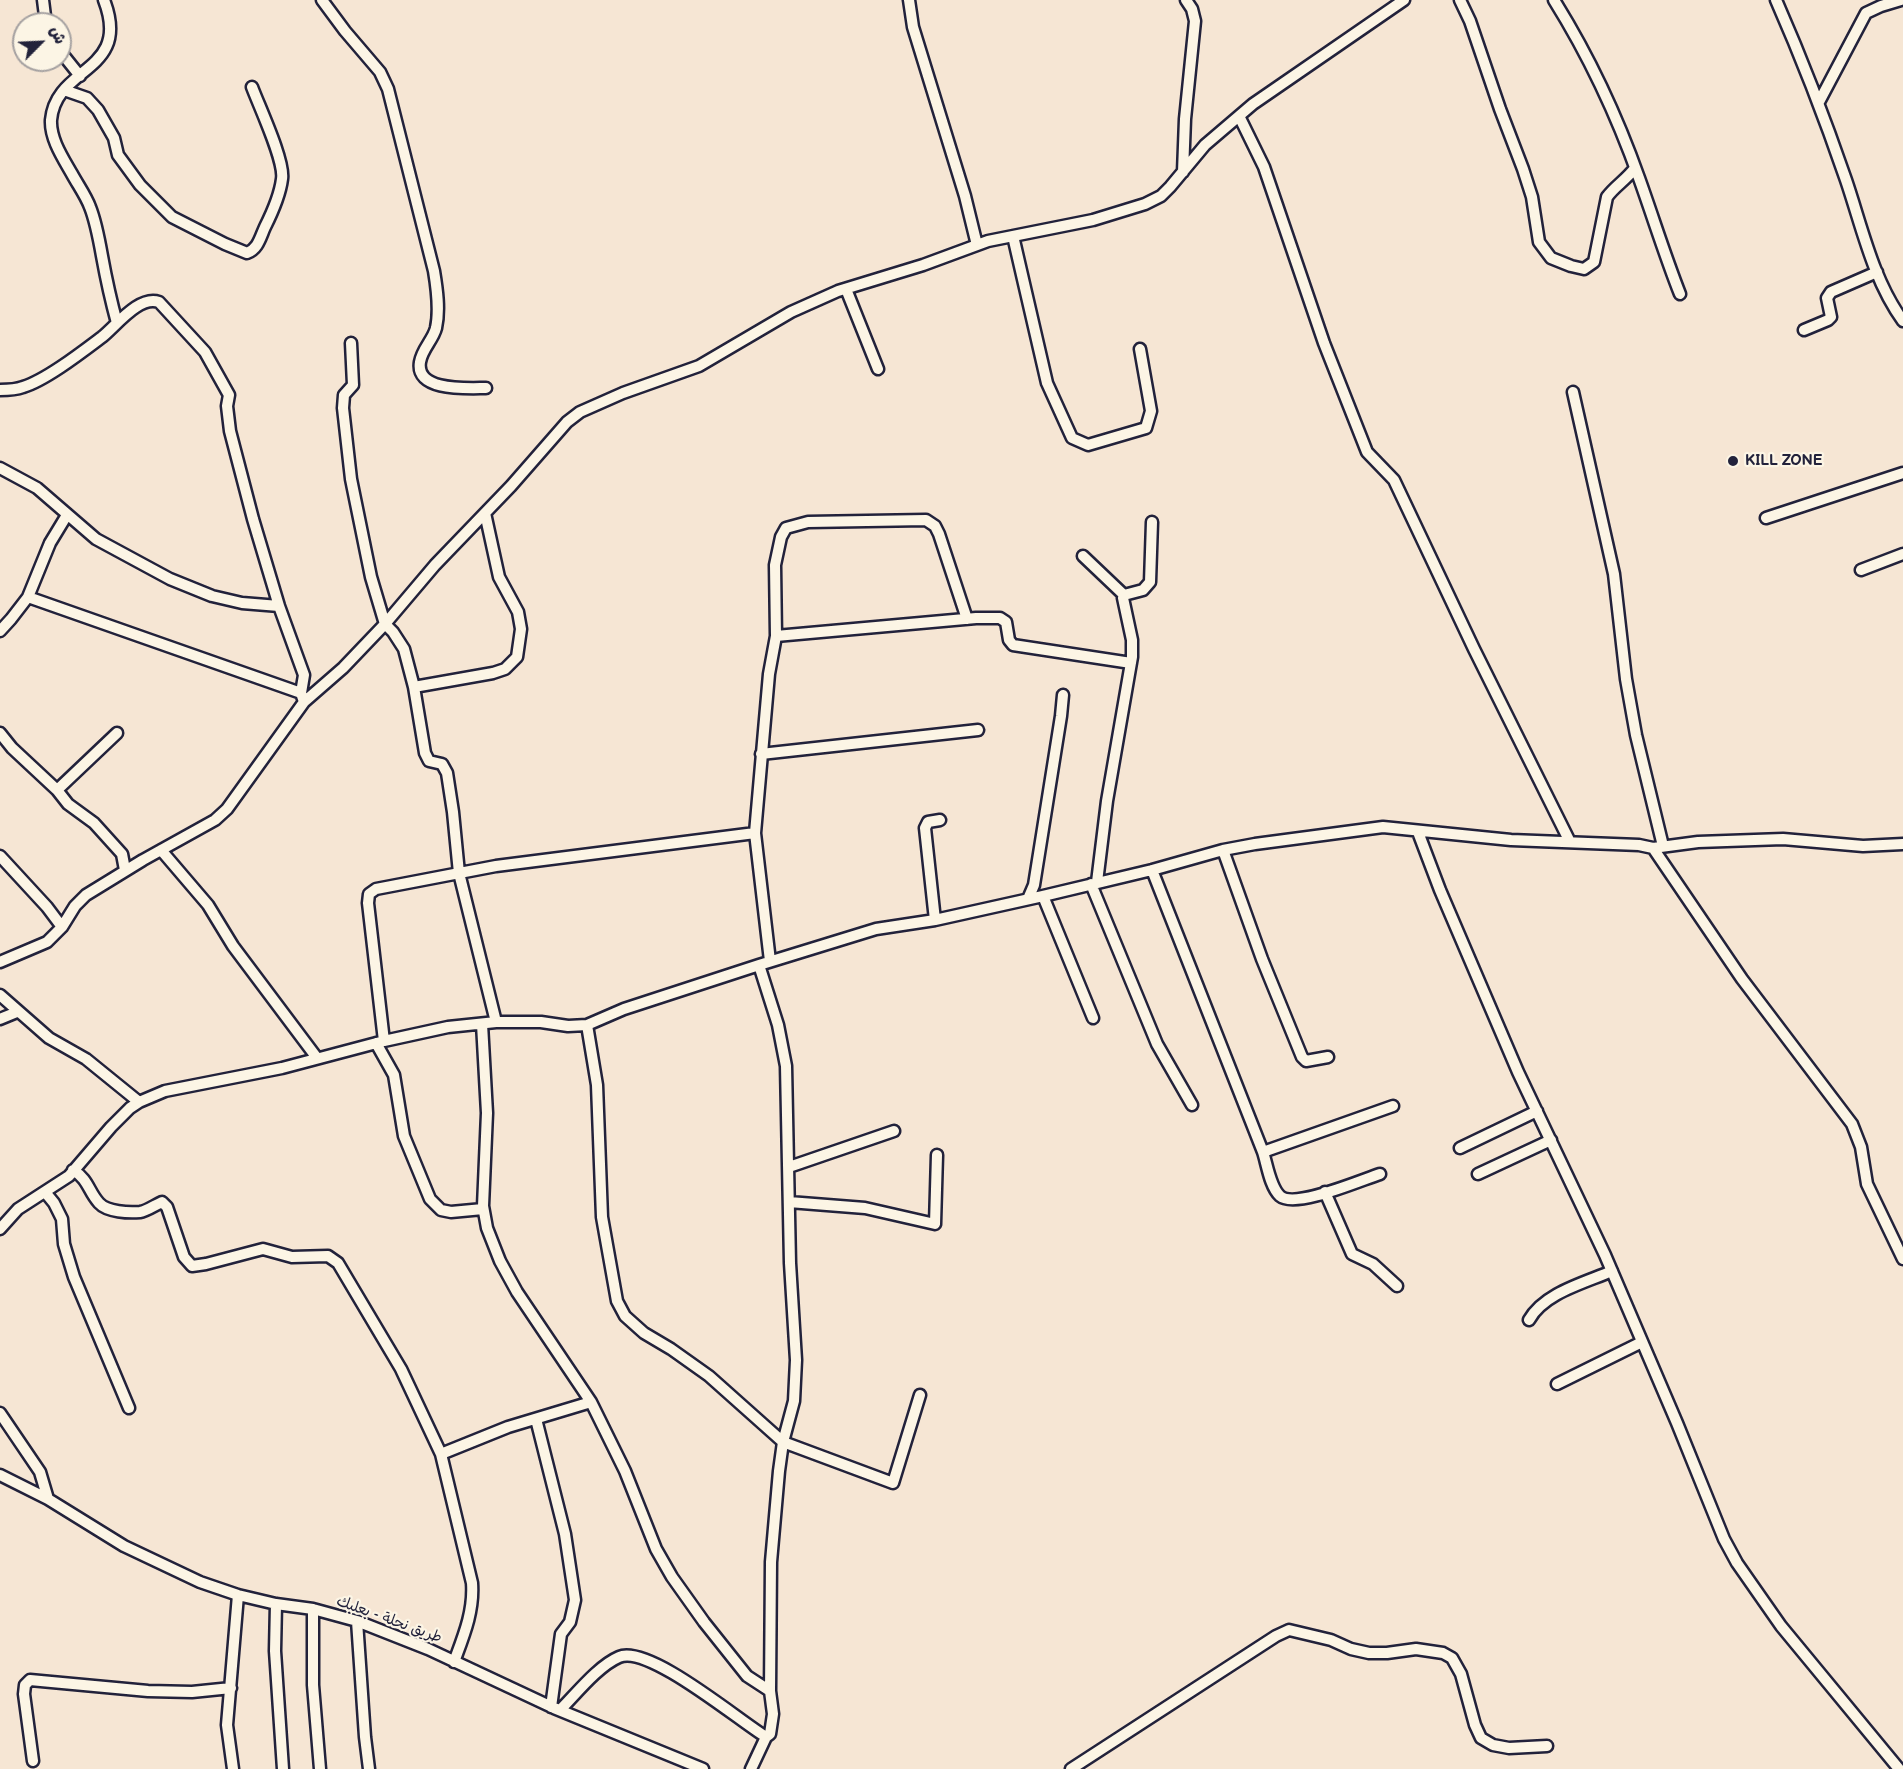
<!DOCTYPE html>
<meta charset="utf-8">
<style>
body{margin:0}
#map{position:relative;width:1903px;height:1769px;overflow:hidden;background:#f6e6d4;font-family:"Balsamiq Sans","Playpen Sans Arabic",sans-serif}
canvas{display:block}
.north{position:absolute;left:12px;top:12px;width:60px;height:60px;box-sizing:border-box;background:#fcf5e5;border:2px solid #a5a1a1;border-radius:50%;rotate:66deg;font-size:16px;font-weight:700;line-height:24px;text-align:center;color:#22223b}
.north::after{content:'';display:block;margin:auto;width:21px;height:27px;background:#22223b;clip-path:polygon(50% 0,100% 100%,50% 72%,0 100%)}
</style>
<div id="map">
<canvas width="1903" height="1769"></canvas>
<div class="north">ش</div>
</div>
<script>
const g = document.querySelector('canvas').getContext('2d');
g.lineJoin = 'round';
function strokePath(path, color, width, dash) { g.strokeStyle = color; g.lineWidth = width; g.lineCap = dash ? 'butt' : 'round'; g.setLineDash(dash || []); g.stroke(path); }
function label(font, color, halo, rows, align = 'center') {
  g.font = font + ' "Balsamiq Sans","Playpen Sans Arabic",sans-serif'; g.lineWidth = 4.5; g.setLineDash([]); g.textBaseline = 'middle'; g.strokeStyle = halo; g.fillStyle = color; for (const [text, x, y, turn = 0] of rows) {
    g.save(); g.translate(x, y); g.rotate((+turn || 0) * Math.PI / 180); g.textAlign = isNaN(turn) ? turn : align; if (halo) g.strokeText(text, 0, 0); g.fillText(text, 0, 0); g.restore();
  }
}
const minor = new Path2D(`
 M 43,0 L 46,24
 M 104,0 C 132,73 56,65 51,120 C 50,139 63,158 72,174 C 78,185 86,196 90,207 C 96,222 99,239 102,256 C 106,278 111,301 117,323
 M 322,0 L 345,31 L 380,72 L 388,89 L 434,271 C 437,289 440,310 436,328 C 433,340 422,349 420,362 C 415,392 468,388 486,388
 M 909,0 L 913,27 L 965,196 L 977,245
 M 1460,0 L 1470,21 L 1500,109 L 1523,169 L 1532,197 L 1539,242 L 1551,258 L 1571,266 L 1584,269 L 1594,262 L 1607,197 C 1615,186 1626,180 1635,168
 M 1554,0 C 1589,56 1617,116 1639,178 C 1653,217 1665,256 1680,294
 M 1776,0 C 1802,59 1825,119 1846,180 C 1862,227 1873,280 1903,321
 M 60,51 L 80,76
 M 64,90 L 87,98 L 98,110 L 114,138 L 118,155 L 140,185 L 172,217 L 225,244 L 247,253 C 258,249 260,238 265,227 C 272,213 280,195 282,179 C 285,161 259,106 252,87
 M 1819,102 L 1866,13 L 1881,6 L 1901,0
 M 1239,116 L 1264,167 L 1324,343 L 1367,452 L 1394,480 L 1474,649 L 1570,842
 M 1183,172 L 1185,119 L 1195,21 L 1192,9 L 1186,0
 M 1013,236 L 1047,383 L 1072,438 L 1088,445 L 1146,428 L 1151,411 L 1140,349
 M 846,289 L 878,369
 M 1804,330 L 1828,320 L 1831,317 L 1827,298 L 1831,292 L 1877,272
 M 351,343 L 353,385 L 344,395 L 343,408 L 351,479 L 371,577 L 385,624 L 393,632 L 404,649 L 414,687 L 425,753 L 429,761 L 442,764 L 447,773 L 453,812 L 459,873 L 496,1022
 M 0,390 C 8,390 15,390 23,387 C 46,380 82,352 102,337 C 116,326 139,295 159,302 L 205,352 L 229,395 L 227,406 L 230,431 L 253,519 L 279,606 L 304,675 L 301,693 L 304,702
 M 1573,392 L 1614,574 L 1626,679 L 1636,735 L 1663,846
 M 0,468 L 37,488 L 96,539 L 170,579 L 212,596 L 242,603 L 279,606
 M 1766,518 L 1903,473
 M 1083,556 L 1124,595
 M 1861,570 L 1903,554
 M 28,597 L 301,693
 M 0,631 L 11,619 L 28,597 L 50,543 L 67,515
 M 776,636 L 976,618 L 1000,618 L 1006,622 L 1009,640 L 1013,645 L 1131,663
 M 414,687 L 493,673 L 505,669 L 517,657 L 521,629 L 518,612 L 499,577 L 485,513
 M 0,733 L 12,748 L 57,790 L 68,804 L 94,823 L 122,854 L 125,870
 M 761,754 L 978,730
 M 57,790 L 117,733
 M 1418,832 L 1440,890 L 1518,1072 L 1605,1255 L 1677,1423 L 1724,1539 L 1737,1563 L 1781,1626 L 1899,1769
 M 1653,848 L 1742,979 L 1852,1124 L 1861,1147 L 1867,1184 L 1903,1259
 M 161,850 L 208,905 L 233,946 L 317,1058
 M 1223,850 L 1262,959 L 1302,1057 L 1306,1061 L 1328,1057
 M 0,856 L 47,907 L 62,927
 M 1152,870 L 1263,1152 C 1267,1164 1270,1187 1280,1196 C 1295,1209 1361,1180 1380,1174
 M 1097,882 L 1107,801 L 1132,657 L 1132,640 L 1123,598 L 1124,595 L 1143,590 L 1150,582 L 1152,522
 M 1091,884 L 1157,1044 L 1192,1105
 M 1043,896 L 1093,1018
 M 1028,899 L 1034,885 L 1061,716 L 1063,695
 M 935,920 L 925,828 L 928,822 L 940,820
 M 770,961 L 755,833 L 769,674 L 776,636 L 775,565 L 781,537 L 786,528 L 808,522 L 926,520 L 935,526 L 939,534 L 967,619
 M 0,962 L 47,942 L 62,927 L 75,906 L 86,895 L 143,860 L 215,820 L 227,809 L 304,702 L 343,668 L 385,624 L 435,565 L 511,486 L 567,422 L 580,412 L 623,393 L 699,366 L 791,312 L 838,291 L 923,265 L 988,241 L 1093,220 L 1145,204 L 1161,196 L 1170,187 L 1205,145 L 1253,104 L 1404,0
 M 0,995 L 49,1038 L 86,1059 L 139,1102
 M 0,1019 L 17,1012
 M 482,1024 L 487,1113 L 483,1206 L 487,1228 L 500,1261 L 517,1292 L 591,1402 L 625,1471 L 656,1549 L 672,1577 L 704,1622 L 747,1676 L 770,1691
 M 587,1025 L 597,1085 L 602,1217 L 617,1301 L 625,1316 L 644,1333 L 671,1349 L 709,1376 L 783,1442 L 893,1483 L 920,1395
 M 384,1041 L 368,903 L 369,894 L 376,889 L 496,866 L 755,833
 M 376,1043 L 394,1075 L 404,1136 L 430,1199 L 441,1210 L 451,1212 L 483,1209
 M 1460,1148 L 1537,1111
 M 1263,1152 L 1393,1106
 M 789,1167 L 894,1131
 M 73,1170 C 89,1180 88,1191 99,1203 C 107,1212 129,1213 140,1212 C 147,1211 155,1205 162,1202 L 167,1207 L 184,1257 L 192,1266 L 206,1264 L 263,1249 L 292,1257 L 328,1256 L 338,1263 L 401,1369 L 441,1454 L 472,1583 C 474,1611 464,1635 454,1662
 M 1478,1174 L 1551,1140
 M 45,1192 L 54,1203 L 62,1219 L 64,1244 L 74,1277 L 129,1408
 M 1325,1192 L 1352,1254 L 1373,1264 L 1397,1286
 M 789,1202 L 865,1208 L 935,1224 L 937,1155
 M 0,1229 L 18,1209 L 69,1176 L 111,1127 L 130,1108 L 139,1102 L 165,1091 L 282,1068 L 384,1041 L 448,1027 L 496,1022 L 541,1022 L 568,1026 L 587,1025 L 624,1009 L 759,965 L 876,929 L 935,920 L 1043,896 L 1152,870 L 1223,850 L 1255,844 L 1383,827 L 1511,840 L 1639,845 L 1653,848 L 1698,842 L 1783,839 L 1863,846 L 1903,844
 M 1529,1320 C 1544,1293 1584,1283 1612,1271
 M 1557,1384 L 1642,1342
 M 0,1413 L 40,1472 L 48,1499
 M 536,1419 L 565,1534 L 575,1600 L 570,1622 L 561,1634 L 551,1707
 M 441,1454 L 508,1427 L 591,1402
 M 0,1475 L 48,1499 L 124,1546 L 200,1582 L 238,1595 L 276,1604 L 313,1609 L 357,1621 L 428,1649 L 554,1708 L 703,1769
 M 276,1604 L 275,1651 L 283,1769
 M 313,1609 L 313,1685 L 320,1769
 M 357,1621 L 365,1737 L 369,1769
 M 560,1710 C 576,1694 598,1666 619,1657 C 648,1644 738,1720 766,1737
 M 33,1761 L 24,1694 L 25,1685 L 30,1680 L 148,1691 L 192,1692 L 231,1688
 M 233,1769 L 227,1725 L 238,1595
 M 751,1769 L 766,1737 L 770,1734 L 773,1714 L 770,1691 L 771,1562 L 779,1471 L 783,1442 L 794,1401 L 796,1360 L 790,1263 L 786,1066 L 778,1025 L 759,965
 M 1071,1769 L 1276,1636 L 1289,1630 L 1331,1640 L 1351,1649 L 1369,1653 L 1387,1653 L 1416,1649 L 1443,1653 L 1452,1658 L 1461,1674 L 1475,1725 L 1481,1738 L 1493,1745 L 1509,1748 L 1547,1746`);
strokePath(minor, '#22223b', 15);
strokePath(minor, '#fcf5e5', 10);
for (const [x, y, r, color] of [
 [1733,461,6,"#22223b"]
]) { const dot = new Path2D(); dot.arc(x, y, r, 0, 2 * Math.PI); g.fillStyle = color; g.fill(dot); strokePath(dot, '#fcf5e5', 2); }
label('bold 15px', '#22223b', '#fcf5e5', [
 ["KILL ZONE",1745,461]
], 'left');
label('15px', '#22223b', '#fcf5e5', [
 ["طريق نحلة - بعلبك",389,1620,20]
]);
</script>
